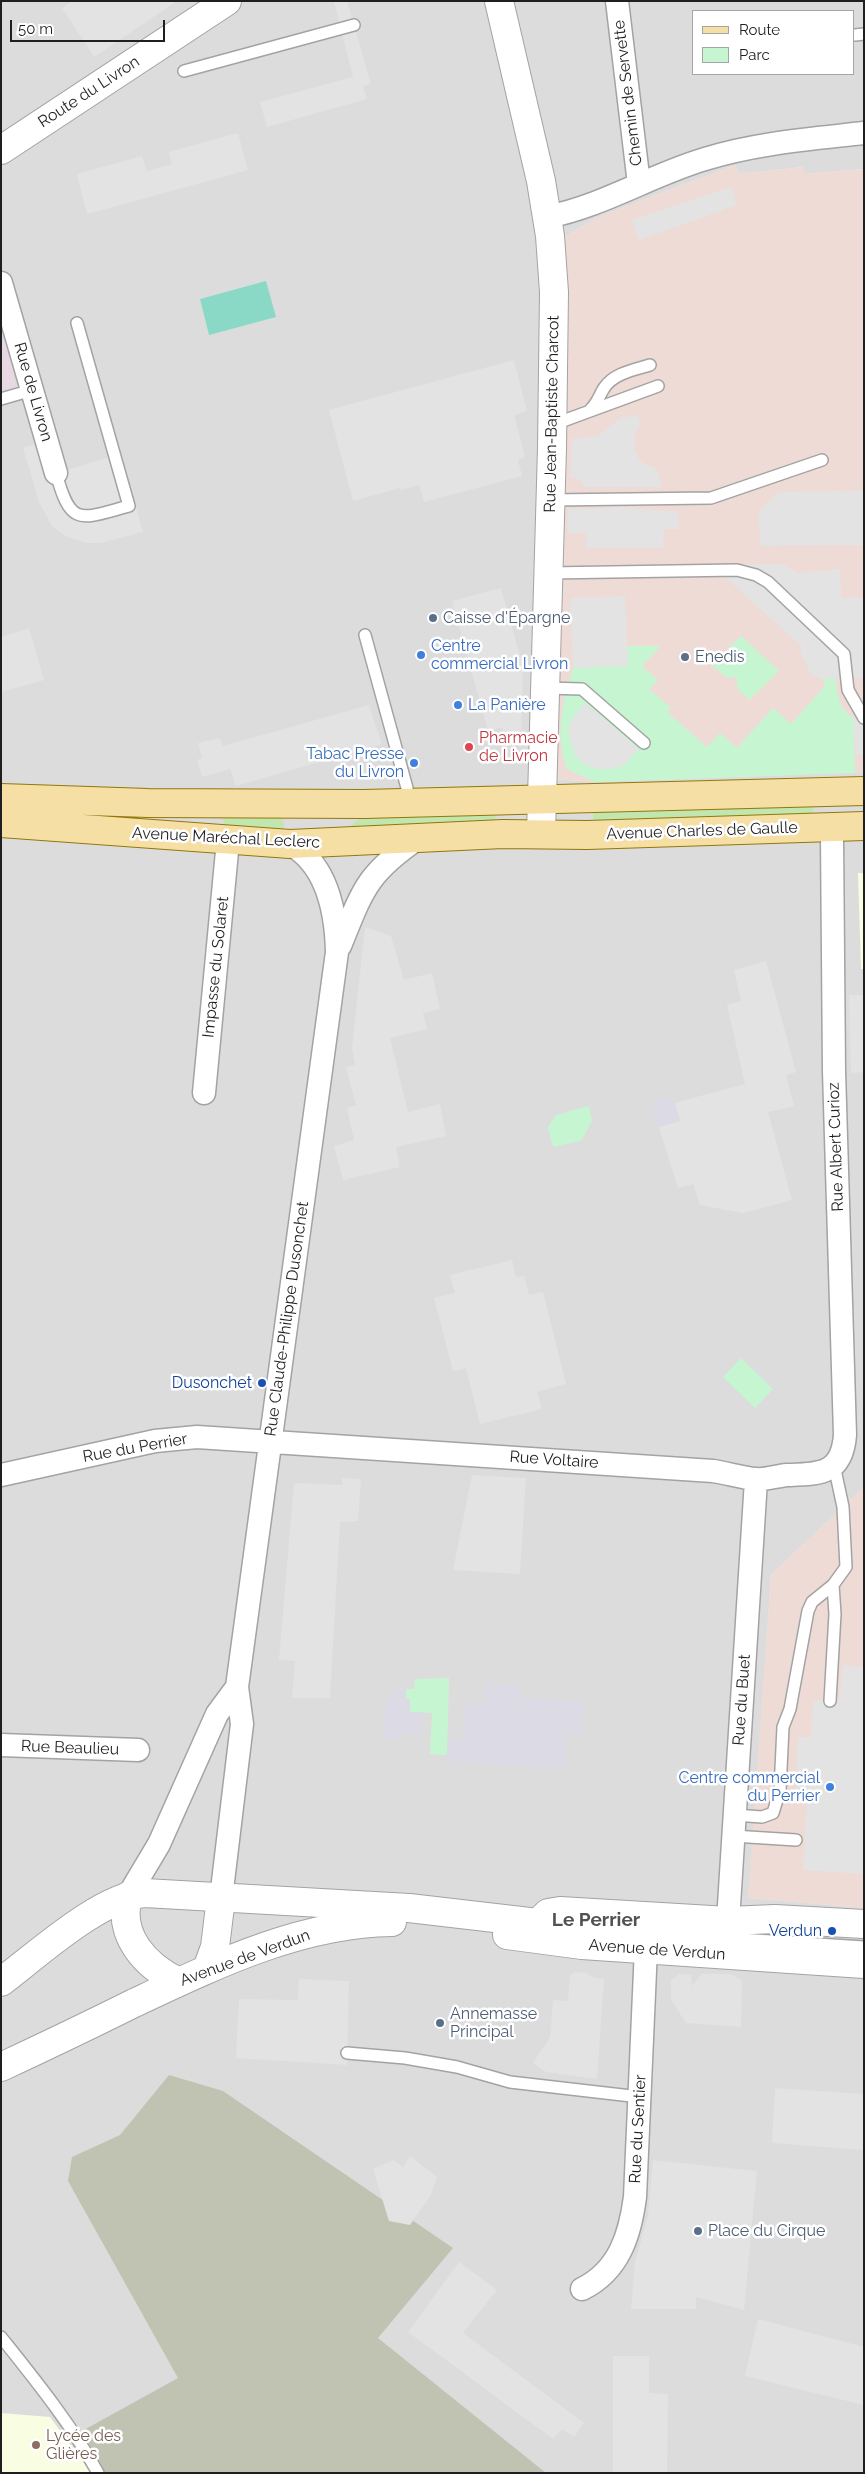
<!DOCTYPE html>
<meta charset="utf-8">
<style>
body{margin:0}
#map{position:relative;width:865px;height:2474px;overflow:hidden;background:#efeee6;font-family:Raleway,sans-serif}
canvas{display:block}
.frame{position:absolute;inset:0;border:2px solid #1f1f1f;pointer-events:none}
.legend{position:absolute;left:692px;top:10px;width:162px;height:65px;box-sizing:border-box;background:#fff;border:1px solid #a5a5a5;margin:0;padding:6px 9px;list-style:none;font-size:15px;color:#1f1f1f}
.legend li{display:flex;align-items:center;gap:10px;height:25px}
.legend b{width:25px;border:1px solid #a5a5a5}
.scale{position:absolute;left:10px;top:20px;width:155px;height:22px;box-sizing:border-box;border:2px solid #1f1f1f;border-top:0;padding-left:6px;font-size:15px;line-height:18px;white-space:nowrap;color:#1f1f1f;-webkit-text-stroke:4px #fff;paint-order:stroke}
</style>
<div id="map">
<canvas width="865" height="2474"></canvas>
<div class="frame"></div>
<ul class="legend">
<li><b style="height:6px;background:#f6dfa4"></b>Route</li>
<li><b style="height:14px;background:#c6f6d1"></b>Parc</li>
</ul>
<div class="scale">50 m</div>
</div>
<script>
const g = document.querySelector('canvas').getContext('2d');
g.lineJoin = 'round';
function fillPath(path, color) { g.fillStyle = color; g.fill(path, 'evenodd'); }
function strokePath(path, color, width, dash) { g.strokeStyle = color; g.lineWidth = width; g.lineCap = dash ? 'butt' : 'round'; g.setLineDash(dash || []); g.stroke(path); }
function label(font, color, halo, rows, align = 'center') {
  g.font = font + ' Raleway,sans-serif'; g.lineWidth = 5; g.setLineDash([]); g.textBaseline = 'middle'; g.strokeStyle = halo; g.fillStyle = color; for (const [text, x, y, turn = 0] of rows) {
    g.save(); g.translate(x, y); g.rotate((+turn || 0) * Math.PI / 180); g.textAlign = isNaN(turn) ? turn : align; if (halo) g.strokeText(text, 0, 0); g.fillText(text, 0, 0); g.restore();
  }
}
fillPath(new Path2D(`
 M 1,1 L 864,1 L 864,169 L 804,174 L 802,167 L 739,174 L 735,165 L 596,218 L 565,237 L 553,779 L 595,782 L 864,772 L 864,1487 L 771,1575 L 749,1898 L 864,1908 L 864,2473 L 1,2473 ZM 694,11 L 854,11 L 854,74 L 694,74 Z`), '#dddcdc');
fillPath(new Path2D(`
 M 735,165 L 739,174 L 803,167 L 805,174 L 864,169 L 864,772 L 595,782 L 553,779 L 565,237 L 596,218 Z
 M 864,1487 L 864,1908 L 748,1898 L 771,1575 Z`), '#efdbd6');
fillPath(new Path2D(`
 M 1,336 L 3,340 L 10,338 L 19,371 L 12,373 L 16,387 L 1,391 Z`), '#e8d8e3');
fillPath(new Path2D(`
 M 858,873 L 864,873 L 864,969 L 861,969 Z
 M 1,2413 L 50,2417 L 91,2473 L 1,2473 Z`), '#f9fde1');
fillPath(new Path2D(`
 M 169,2075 L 223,2091 L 453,2248 L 378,2338 L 546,2473 L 105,2473 L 82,2431 L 178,2378 L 68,2181 L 72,2157 L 120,2135 Z`), '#c1c3b2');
fillPath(new Path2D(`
 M 813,803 L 813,821 L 750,816 L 593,821 L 593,809 Z
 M 495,812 L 496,824 L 346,829 L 358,820 L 370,816 Z
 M 225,815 L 281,816 C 284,822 285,826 282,831 L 225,830 L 223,820 Z`), '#c2e6af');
fillPath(new Path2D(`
 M 741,636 L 779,671 L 749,700 L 738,689 L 736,677 L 727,678 L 712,665 Z
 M 627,646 L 661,646 L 642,666 L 658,680 L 649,689 L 671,708 L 667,712 L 707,747 L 720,733 L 737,748 L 773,708 L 791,724 L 825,686 L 818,666 L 836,679 L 837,692 L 841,706 L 853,719 L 855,773 L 595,782 L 567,769 C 555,736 562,701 573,668 L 628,666 Z
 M 589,1106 L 592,1121 L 582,1140 L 555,1147 L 552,1144 L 548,1127 L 556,1115 Z
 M 741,1358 L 773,1389 L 755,1408 L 723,1377 Z
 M 449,1678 L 447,1755 L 430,1754 L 432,1713 L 410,1712 L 405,1699 L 406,1689 L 414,1689 L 415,1679 Z`), '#c6f6d1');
fillPath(new Path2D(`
 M 266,281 L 276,317 L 209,335 L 200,299 Z`), '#89d9c6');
fillPath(new Path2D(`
 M 72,1 L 177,1 L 94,57 L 62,8 Z
 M 334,1 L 347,1 L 371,84 L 363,86 L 367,99 L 267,127 L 260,102 L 353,77 Z
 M 238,133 L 248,170 L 87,214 L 77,174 L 142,156 L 147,171 L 172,164 L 169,152 Z
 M 731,187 L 737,205 L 639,240 L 632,220 Z
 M 514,360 L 527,411 L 514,415 L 525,457 L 518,460 L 522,476 L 424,502 L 419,485 L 401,490 L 400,488 L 353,501 L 329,410 Z
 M 638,416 L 641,425 L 634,434 L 635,451 L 641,462 L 656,468 L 662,487 L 584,487 L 579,479 L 570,477 L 572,439 L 597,436 L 622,417 Z
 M 47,441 L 56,473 L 121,454 L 143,532 L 101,543 L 87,543 L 65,536 L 52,526 L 39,502 L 23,448 Z
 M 864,491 L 864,545 L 761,546 L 758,513 L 778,492 Z
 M 623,507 L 663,511 L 678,511 L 679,529 L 664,529 L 663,548 L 586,548 L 586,533 L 568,534 L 568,509 Z
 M 724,564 L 782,564 L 798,573 L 840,569 L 841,598 L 864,597 L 864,678 L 825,679 L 811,675 L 800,650 L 802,647 L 725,577 Z
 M 501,588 L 523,666 L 521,737 L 506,742 L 502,727 L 488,731 L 452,601 Z
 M 625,596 L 628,666 L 573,668 L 570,598 Z
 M 29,628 L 44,680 L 1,692 L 1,637 Z
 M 585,703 L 639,749 L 624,765 L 611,769 L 598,769 L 585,765 L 575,755 L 568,730 L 573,717 Z
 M 369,705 L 382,744 L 236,786 L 230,769 L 202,777 L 197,760 L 202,758 L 198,743 L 219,738 L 223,746 Z
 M 864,708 L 864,755 L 856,755 L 853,719 Z
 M 365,927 L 391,936 L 404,980 L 432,973 L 440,1009 L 423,1013 L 427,1029 L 390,1038 L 408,1112 L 440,1104 L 446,1136 L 396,1147 L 400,1167 L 343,1180 L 334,1146 L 354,1140 L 347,1108 L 356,1105 L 346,1067 L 355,1065 L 352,1048 Z
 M 766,961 L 796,1072 L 786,1075 L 794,1106 L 768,1112 L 792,1200 L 743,1213 L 700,1205 L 693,1184 L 678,1188 L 659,1127 L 680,1121 L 674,1103 L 745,1084 L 727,1005 L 741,1001 L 734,970 Z
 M 849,995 L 864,995 L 864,1072 L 851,1073 Z
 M 512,1260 L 516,1277 L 524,1276 L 529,1295 L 543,1292 L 566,1384 L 537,1392 L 542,1409 L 480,1424 L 466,1368 L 453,1371 L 434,1298 L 455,1293 L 450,1275 Z
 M 472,1475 L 526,1478 L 520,1574 L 453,1570 Z
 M 342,1478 L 361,1479 L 358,1521 L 340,1522 L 330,1698 L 292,1698 L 295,1661 L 279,1660 L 294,1483 L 342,1485 Z
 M 843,1665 L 864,1667 L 864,1874 L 803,1870 L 807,1803 L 795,1802 L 798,1737 L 811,1737 L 813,1700 L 839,1702 Z
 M 575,1972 L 587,1973 L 591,1977 L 604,1979 L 597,2079 L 546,2072 L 533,2063 L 550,2037 L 553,2000 L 568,2001 L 570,1976 Z
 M 679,1974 L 691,1975 L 692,1986 L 701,1974 L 731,1974 L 742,1981 L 741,2027 L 686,2023 L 671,2000 L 671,1980 Z
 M 299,1979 L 349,1981 L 347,2065 L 236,2058 L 239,1999 L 298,2000 Z
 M 775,2088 L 864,2094 L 864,2150 L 772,2143 Z
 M 410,2156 L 437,2177 L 431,2195 L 410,2225 L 389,2221 L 373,2169 L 393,2160 L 403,2167 Z
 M 653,2160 L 757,2171 L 744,2310 L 696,2297 L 696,2309 L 631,2309 L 635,2262 L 648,2215 Z
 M 459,2262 L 497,2290 L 463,2333 L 584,2423 L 574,2437 L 562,2429 L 553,2439 L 408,2332 Z
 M 758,2319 L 864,2347 L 864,2405 L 745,2376 Z
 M 613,2356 L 649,2356 L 649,2393 L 668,2394 L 667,2473 L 613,2473 Z`), '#e3e3e3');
fillPath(new Path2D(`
 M 673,1096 L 680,1121 L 659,1127 L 652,1103 Z
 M 486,1683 L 521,1685 L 521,1698 L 584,1701 L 582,1733 L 570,1732 L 565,1736 L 564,1769 L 446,1761 L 448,1739 L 462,1741 L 465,1703 L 483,1704 Z
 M 394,1689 L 406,1689 L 406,1699 L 410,1699 L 410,1712 L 423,1712 L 419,1735 L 402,1733 L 397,1739 L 382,1740 L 387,1700 L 392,1698 Z`), '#dcdae5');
const service = new Path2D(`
 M 855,35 L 864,34
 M 184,71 L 354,25
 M 1,399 L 32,390
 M 591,409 C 598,402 599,396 604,388 C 614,373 634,370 650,365
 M 552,425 L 658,386
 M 56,473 C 71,528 80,519 129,506 L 77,323
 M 551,500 L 711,498 L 822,460
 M 549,573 L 737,570 L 756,575 L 768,582 L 844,654 L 848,690 L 864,718
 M 365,635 L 407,788 L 407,804
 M 545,688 L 582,689 L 644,743
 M 830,1701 L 835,1614 L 833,1585
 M 734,1815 L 762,1817 L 773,1813 L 780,1790 L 783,1727 L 790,1709 L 808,1611 L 812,1602 L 833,1585 L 846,1567 L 843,1507 L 834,1465
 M 733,1836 L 796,1840
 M 542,1923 L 569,1928 L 864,1947
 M 347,2053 L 405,2058 L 457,2067 L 510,2082 L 640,2097
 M 1,2337 C 36,2381 71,2424 98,2473`);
const minor = new Path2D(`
 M 617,1 L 639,184
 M 547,217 C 603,206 651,175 705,159 C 756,143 811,139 864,133
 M 1,283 L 56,473
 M 340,946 C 363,889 367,873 420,837
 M 204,1093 L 228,841
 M 1,1475 L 155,1441 L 197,1437 L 713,1471 C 727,1473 742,1478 756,1479 C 766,1480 776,1476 787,1475 C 819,1474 842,1475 845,1435 L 834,1071 L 832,837 L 829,828
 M 1,1745 L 138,1750
 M 128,1896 L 159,1844 L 217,1714 L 237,1687
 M 221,1898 L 242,1724 L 237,1687 L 337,952 C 336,912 328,865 290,844
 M 728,1921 L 756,1480
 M 582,2289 C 619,2271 630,2235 635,2197 L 646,1948`);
const tertiary = new Path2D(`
 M 499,1 L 541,181 L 550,236 L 554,292 L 552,448 L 541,833
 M 1,150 L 227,1
 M 128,1896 C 117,1935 145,1966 179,1982
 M 507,1935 L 582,1945 L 864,1964
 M 207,1969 L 215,1947 L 221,1898
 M 1,1982 C 38,1954 100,1897 145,1893 L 409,1908 L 538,1923 L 548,1913 L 560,1911 L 728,1921 L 775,1919 L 864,1924
 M 1,2067 C 46,2046 90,2025 134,2003 C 215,1965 301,1923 392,1922`);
const primary = new Path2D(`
 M 1,798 L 148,803 L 364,804 L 864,791
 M 1,823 L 290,844 L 503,834 L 587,835 L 864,826`);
strokePath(service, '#a3a3a3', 14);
strokePath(minor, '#a3a3a3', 25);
strokePath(tertiary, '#a3a3a3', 30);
strokePath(primary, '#917809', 30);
strokePath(service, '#fff', 11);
strokePath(minor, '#fff', 22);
strokePath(tertiary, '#fff', 28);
strokePath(primary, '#f6dfa4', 28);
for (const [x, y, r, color] of [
 [433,618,5,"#5c6f8a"],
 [421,655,5,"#3f7fe0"],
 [685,657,5,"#5c6f8a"],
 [458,705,5,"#3f7fe0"],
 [469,747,5,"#e0444e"],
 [414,763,5,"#3f7fe0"],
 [262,1383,5,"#1a4fb4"],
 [830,1787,5,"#3f7fe0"],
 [832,1931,5,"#1a4fb4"],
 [440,2023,5,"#5c6f8a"],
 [698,2231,5,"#5c6f8a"],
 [36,2445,5,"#8d6e63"]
]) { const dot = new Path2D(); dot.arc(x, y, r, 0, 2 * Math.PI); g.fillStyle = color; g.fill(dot); strokePath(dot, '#fff', 2); }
label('16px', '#1f1f1f', '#fff', [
 ["Route du Livron",89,92,-33],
 ["Chemin de Servette",628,93,-97],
 ["Rue de Livron",33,392,74],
 ["Rue Jean-Baptiste Charcot",552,414,-89],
 ["Avenue Charles de Gaulle",702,831,-2],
 ["Avenue Maréchal Leclerc",226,838,3],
 ["Impasse du Solaret",216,967,-84],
 ["Rue Albert Curioz",836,1147,-92],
 ["Rue Claude-Philippe Dusonchet",287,1319,-82],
 ["Rue du Perrier",135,1448,-10],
 ["Rue Voltaire",554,1460,4],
 ["Rue du Buet",742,1700,-86],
 ["Rue Beaulieu",70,1748,2],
 ["Avenue de Verdun",657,1950,4],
 ["Avenue de Verdun",245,1958,-20],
 ["Rue du Sentier",638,2129,-87]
]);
label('16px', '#4e5e75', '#fff', [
 ["Caisse d'Épargne",443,618],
 ["Enedis",695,657],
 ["Annemasse",450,2014],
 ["Principal",450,2032],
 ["Place du Cirque",708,2231]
], 'left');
label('16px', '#366cbe', '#fff', [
 ["Centre",431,646],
 ["commercial Livron",431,664],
 ["La Panière",468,705],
 ["Tabac Presse",404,754,"right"],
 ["du Livron",404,772,"right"],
 ["Centre commercial",820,1778,"right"],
 ["du Perrier",820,1796,"right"]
], 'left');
label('16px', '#be3a42', '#fff', [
 ["Pharmacie",479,738],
 ["de Livron",479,756]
], 'left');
label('16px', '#164399', '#fff', [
 ["Dusonchet",252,1383],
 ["Verdun",822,1931]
], 'right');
label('16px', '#785e54', '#fff', [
 ["Lycée des",46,2436],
 ["Glières",46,2454]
], 'left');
label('bold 19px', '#525252', '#fff', [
 ["Le Perrier",596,1920]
]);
</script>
